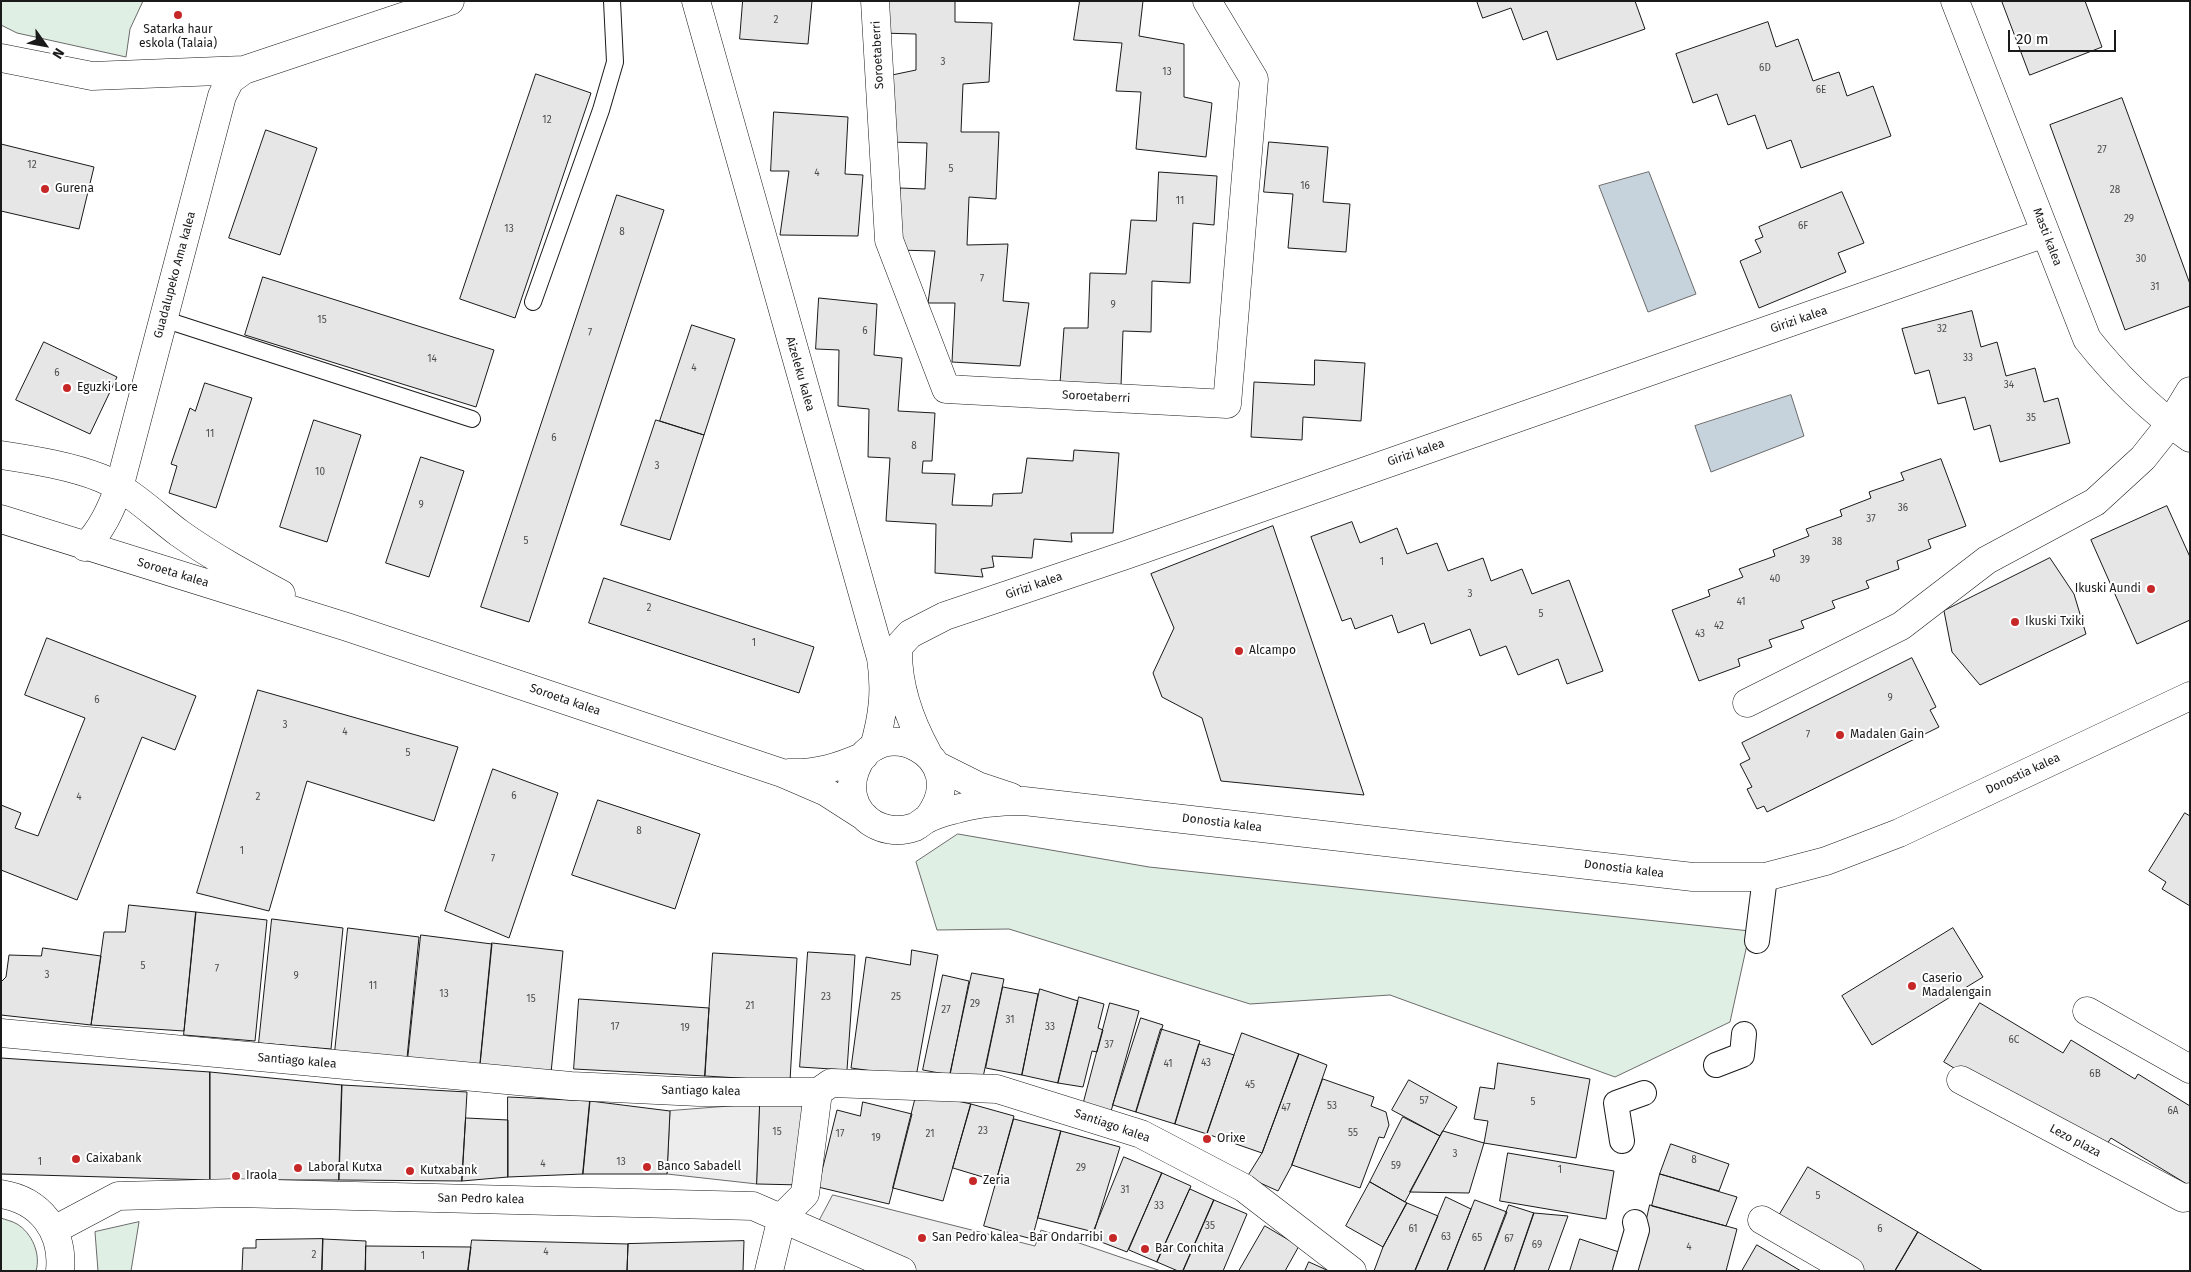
<!DOCTYPE html>
<style>
body{margin:0}
#map{position:relative;width:2191px;height:1272px;overflow:hidden;background:#fff;font-family:"Fira Sans",sans-serif}
canvas{display:block}
.frame{position:absolute;inset:0;border:2px solid #1a1a1a;pointer-events:none}
.north{position:absolute;left:20px;top:20px;width:50px;height:50px;-webkit-text-stroke:4px #fff;paint-order:stroke;rotate:122deg;font-size:14px;font-weight:700;line-height:20px;text-align:center;color:#1a1a1a}
.north::after{content:'';display:block;margin:auto;width:18px;height:22px;background:#1a1a1a;clip-path:polygon(50% 0,100% 100%,50% 72%,0 100%)}
.scale{position:absolute;left:2008px;top:30px;width:108px;height:22px;box-sizing:border-box;border:2px solid #1a1a1a;border-top:0;padding-left:6px;font-size:15px;line-height:18px;white-space:nowrap;color:#1a1a1a;-webkit-text-stroke:4px #fff;paint-order:stroke}
</style>
<div id="map">
<canvas width="2191" height="1272"></canvas>
<div class="frame"></div>
<div class="north">N</div>
<div class="scale">20 m</div>
</div>
<script>
const g = document.querySelector('canvas').getContext('2d');
g.lineJoin = 'round';
function fillPath(path, color) { g.fillStyle = color; g.fill(path, 'evenodd'); }
function strokePath(path, color, width, dash) { g.strokeStyle = color; g.lineWidth = width; g.lineCap = dash ? 'butt' : 'round'; g.setLineDash(dash || []); g.stroke(path); }
function label(font, color, halo, rows, align = 'center') {
  g.font = font + ' "Fira Sans",sans-serif'; g.lineWidth = 4; g.setLineDash([]); g.textBaseline = 'middle'; g.strokeStyle = halo; g.fillStyle = color; for (const [text, x, y, turn = 0] of rows) {
    g.save(); g.translate(x, y); g.rotate((+turn || 0) * Math.PI / 180); g.textAlign = isNaN(turn) ? turn : align; if (halo) g.strokeText(text, 0, 0); g.fillText(text, 0, 0); g.restore();
  }
}
const green = new Path2D(`
 M 1,1 L 143,1 L 130,29 L 126,57 L 17,33 L 1,25 Z
 M 958,834 L 1149,867 L 1750,931 L 1730,1022 L 1615,1077 L 1390,995 L 1250,1004 L 1009,929 L 937,930 L 916,862 Z
 M 1,1218 C 6,1220 12,1221 17,1224 C 32,1233 41,1254 36,1271 L 1,1271 Z
 M 139,1222 L 131,1271 L 98,1271 L 95,1232 Z`);
fillPath(green, '#e0efe3');
strokePath(green, '#6a6a6a', 1);
const parking = new Path2D(`
 M 760,1104 L 757,1184 L 667,1174 L 670,1111 Z
 M 833,1195 L 1035,1246 L 1041,1230 L 1161,1271 L 914,1271 L 816,1227 Z`);
fillPath(parking, '#ededed');
strokePath(parking, '#6a6a6a', 1);
const water = new Path2D(`
 M 1649,172 L 1696,294 L 1648,312 L 1599,186 Z
 M 1791,395 L 1804,436 L 1711,472 L 1695,426 Z`);
fillPath(water, '#c6d2dc');
strokePath(water, '#6a6a6a', 1);
const building = new Path2D(`
 M 743,1 L 812,1 L 808,44 L 740,39 Z
 M 882,1 L 955,1 L 955,22 L 992,23 L 989,82 L 963,84 L 961,132 L 999,132 L 996,199 L 969,197 L 967,245 L 1008,244 L 1003,301 L 1029,303 L 1020,366 L 952,362 L 955,303 L 928,303 L 935,251 L 896,250 L 900,188 L 925,189 L 927,143 L 889,142 L 892,75 L 916,70 L 916,34 L 880,33 Z
 M 1080,1 L 1143,1 L 1139,36 L 1184,44 L 1184,97 L 1212,103 L 1206,157 L 1136,149 L 1141,92 L 1116,91 L 1122,43 L 1074,40 Z
 M 1477,1 L 1635,1 L 1645,29 L 1557,60 L 1547,31 L 1523,40 L 1511,8 L 1483,18 Z
 M 2002,1 L 2085,1 L 2102,47 L 2030,75 Z
 M 1768,22 L 1776,47 L 1798,39 L 1813,81 L 1839,72 L 1847,96 L 1873,86 L 1891,136 L 1801,168 L 1791,140 L 1767,149 L 1755,115 L 1728,125 L 1717,94 L 1693,103 L 1676,54 Z
 M 536,74 L 591,93 L 515,318 L 460,299 Z
 M 2122,98 L 2190,284 L 2190,306 L 2125,330 L 2050,125 Z
 M 774,112 L 848,117 L 845,174 L 863,175 L 858,236 L 780,235 L 789,171 L 771,171 Z
 M 266,130 L 317,148 L 280,255 L 229,238 Z
 M 1269,142 L 1328,147 L 1323,202 L 1350,204 L 1346,252 L 1288,248 L 1293,194 L 1264,192 Z
 M 1,144 L 94,167 L 79,229 L 1,211 Z
 M 1159,172 L 1217,176 L 1214,225 L 1193,223 L 1190,283 L 1152,281 L 1151,332 L 1123,331 L 1121,386 L 1060,383 L 1064,328 L 1088,328 L 1090,273 L 1126,274 L 1131,220 L 1156,221 Z
 M 1842,192 L 1864,243 L 1838,253 L 1846,272 L 1759,308 L 1740,261 L 1761,252 L 1755,240 L 1763,237 L 1759,227 Z
 M 617,195 L 664,210 L 529,622 L 481,607 Z
 M 263,277 L 494,350 L 476,407 L 245,335 Z
 M 819,298 L 877,304 L 874,355 L 902,358 L 898,411 L 935,413 L 932,461 L 923,461 L 922,473 L 955,474 L 952,505 L 992,506 L 993,494 L 1022,493 L 1027,458 L 1073,461 L 1074,450 L 1119,453 L 1113,533 L 1071,533 L 1072,542 L 1034,539 L 1032,558 L 992,556 L 994,567 L 981,569 L 983,577 L 935,573 L 936,524 L 886,521 L 890,458 L 868,457 L 869,409 L 838,406 L 839,350 L 816,349 Z
 M 1972,311 L 1981,347 L 1997,342 L 2006,376 L 2035,368 L 2044,402 L 2058,398 L 2070,443 L 2000,462 L 1990,425 L 1974,430 L 1965,397 L 1938,404 L 1929,370 L 1915,374 L 1902,329 Z
 M 692,325 L 735,339 L 704,435 L 660,421 Z
 M 44,342 L 117,377 L 90,434 L 16,400 Z
 M 1315,360 L 1365,363 L 1361,421 L 1303,417 L 1302,440 L 1251,437 L 1254,382 L 1314,385 Z
 M 205,383 L 252,398 L 216,508 L 169,493 L 177,466 L 171,464 L 190,408 L 195,411 Z
 M 314,420 L 361,435 L 327,542 L 280,527 Z
 M 656,420 L 704,435 L 670,540 L 621,525 Z
 M 421,457 L 464,471 L 429,577 L 386,563 Z
 M 1941,459 L 1966,526 L 1928,540 L 1931,548 L 1897,561 L 1899,569 L 1866,581 L 1869,588 L 1832,601 L 1835,608 L 1801,621 L 1804,628 L 1769,640 L 1772,647 L 1738,659 L 1740,666 L 1699,681 L 1672,610 L 1710,596 L 1708,590 L 1743,577 L 1739,569 L 1775,556 L 1773,550 L 1809,536 L 1806,529 L 1842,516 L 1840,510 L 1871,498 L 1869,492 L 1904,480 L 1901,473 Z
 M 2167,506 L 2190,557 L 2190,620 L 2137,644 L 2091,540 Z
 M 1352,522 L 1360,543 L 1397,528 L 1407,554 L 1437,543 L 1448,571 L 1483,558 L 1491,581 L 1522,569 L 1532,594 L 1569,580 L 1603,671 L 1567,684 L 1558,659 L 1518,675 L 1506,646 L 1480,656 L 1470,629 L 1431,644 L 1424,623 L 1398,633 L 1392,615 L 1355,629 L 1351,618 L 1342,621 L 1311,537 Z
 M 1273,526 L 1364,795 L 1221,781 L 1202,718 L 1162,697 L 1153,673 L 1174,628 L 1151,574 Z
 M 2050,558 L 2074,594 L 2086,634 L 1980,685 L 1952,652 L 1944,611 Z
 M 604,578 L 814,647 L 799,693 L 589,623 Z
 M 47,638 L 196,696 L 175,750 L 142,737 L 77,900 L 1,870 L 1,805 L 21,813 L 15,828 L 38,836 L 85,718 L 25,695 Z
 M 1912,658 L 1936,707 L 1930,710 L 1939,727 L 1767,812 L 1764,806 L 1757,809 L 1747,789 L 1752,787 L 1740,764 L 1750,759 L 1742,743 Z
 M 258,690 L 458,747 L 434,821 L 307,781 L 269,911 L 197,893 Z
 M 493,769 L 558,793 L 509,938 L 445,911 Z
 M 598,800 L 700,834 L 675,909 L 572,875 Z
 M 2185,813 L 2190,816 L 2190,906 L 2162,889 L 2166,882 L 2149,871 Z
 M 129,905 L 196,912 L 184,1031 L 91,1025 L 104,932 L 125,932 Z
 M 196,912 L 267,920 L 255,1041 L 184,1035 Z
 M 272,919 L 343,928 L 331,1049 L 259,1043 Z
 M 348,928 L 419,937 L 407,1058 L 335,1052 Z
 M 1953,928 L 1983,977 L 1872,1045 L 1842,996 Z
 M 421,935 L 492,944 L 480,1065 L 408,1059 Z
 M 492,943 L 563,951 L 551,1073 L 480,1067 Z
 M 43,948 L 101,956 L 91,1025 L 1,1015 L 1,982 L 6,977 L 9,955 L 41,956 Z
 M 912,950 L 938,955 L 916,1077 L 851,1068 L 866,957 L 910,965 Z
 M 808,952 L 855,955 L 847,1070 L 800,1067 Z
 M 713,953 L 797,958 L 790,1081 L 705,1076 Z
 M 972,973 L 1004,979 L 982,1082 L 950,1075 Z
 M 943,975 L 969,981 L 950,1075 L 923,1070 Z
 M 1003,987 L 1038,994 L 1022,1075 L 986,1068 Z
 M 1040,989 L 1078,1001 L 1058,1083 L 1022,1075 Z
 M 1079,997 L 1104,1004 L 1098,1028 L 1103,1030 L 1097,1052 L 1092,1051 L 1083,1087 L 1058,1083 Z
 M 579,999 L 709,1008 L 705,1076 L 574,1069 Z
 M 1110,1003 L 1139,1011 L 1110,1115 L 1082,1109 Z
 M 1980,1003 L 2063,1053 L 2071,1040 L 2135,1079 L 2138,1074 L 2190,1106 L 2190,1186 L 2111,1138 L 2105,1147 L 2037,1118 L 1944,1062 Z
 M 1141,1018 L 1163,1025 L 1136,1112 L 1113,1105 Z
 M 1161,1029 L 1200,1041 L 1175,1124 L 1136,1112 Z
 M 1242,1033 L 1299,1054 L 1262,1153 L 1207,1134 Z
 M 1199,1044 L 1234,1055 L 1207,1134 L 1175,1124 Z
 M 1299,1054 L 1327,1065 L 1292,1165 L 1278,1191 L 1247,1177 L 1262,1153 Z
 M 1,1058 L 210,1072 L 210,1180 L 1,1174 Z
 M 1498,1063 L 1590,1079 L 1576,1158 L 1484,1143 L 1488,1121 L 1474,1119 L 1480,1087 L 1494,1089 Z
 M 210,1072 L 342,1085 L 339,1180 L 210,1180 Z
 M 1323,1079 L 1374,1097 L 1371,1106 L 1386,1112 L 1389,1125 L 1384,1138 L 1379,1137 L 1360,1188 L 1292,1165 Z
 M 1409,1080 L 1457,1107 L 1440,1136 L 1392,1110 Z
 M 342,1085 L 467,1092 L 462,1181 L 339,1180 Z
 M 917,1092 L 971,1104 L 943,1201 L 893,1188 Z
 M 508,1097 L 590,1101 L 583,1174 L 508,1177 Z
 M 590,1101 L 670,1111 L 667,1174 L 583,1174 Z
 M 863,1102 L 912,1114 L 889,1204 L 818,1187 L 837,1110 L 860,1116 Z
 M 760,1104 L 808,1105 L 802,1185 L 757,1184 Z
 M 971,1104 L 1014,1116 L 996,1181 L 953,1168 Z
 M 1403,1117 L 1440,1136 L 1405,1202 L 1370,1182 Z
 M 466,1118 L 508,1120 L 508,1177 L 462,1181 Z
 M 1014,1119 L 1061,1131 L 1032,1239 L 984,1226 Z
 M 1061,1131 L 1120,1147 L 1094,1232 L 1038,1218 Z
 M 1443,1131 L 1484,1143 L 1469,1193 L 1410,1192 Z
 M 1671,1144 L 1729,1164 L 1719,1191 L 1660,1174 Z
 M 1508,1153 L 1614,1171 L 1606,1219 L 1500,1201 Z
 M 1124,1157 L 1162,1173 L 1127,1252 L 1091,1238 Z
 M 1808,1167 L 1918,1232 L 1895,1271 L 1865,1271 L 1777,1219 Z
 M 1162,1173 L 1191,1186 L 1157,1262 L 1129,1250 Z
 M 1660,1174 L 1737,1197 L 1726,1226 L 1652,1206 Z
 M 1370,1182 L 1407,1203 L 1383,1247 L 1346,1226 Z
 M 1190,1189 L 1214,1200 L 1183,1271 L 1178,1271 L 1157,1262 Z
 M 1446,1197 L 1471,1209 L 1447,1271 L 1415,1271 Z
 M 1214,1200 L 1247,1214 L 1223,1271 L 1183,1271 Z
 M 1475,1200 L 1507,1212 L 1484,1271 L 1447,1271 Z
 M 1407,1203 L 1438,1216 L 1415,1271 L 1374,1271 L 1383,1247 Z
 M 1509,1205 L 1534,1213 L 1514,1271 L 1484,1271 Z
 M 1650,1205 L 1737,1229 L 1726,1271 L 1635,1271 Z
 M 1534,1213 L 1568,1216 L 1548,1271 L 1514,1271 Z
 M 1265,1226 L 1299,1246 L 1285,1271 L 1239,1271 Z
 M 1918,1232 L 1983,1271 L 1895,1271 Z
 M 323,1239 L 366,1241 L 365,1271 L 322,1271 Z
 M 323,1239 L 322,1271 L 242,1271 L 243,1248 L 256,1248 L 256,1240 Z
 M 1580,1239 L 1625,1254 L 1620,1271 L 1570,1271 Z
 M 472,1240 L 628,1244 L 627,1271 L 468,1271 Z
 M 744,1241 L 743,1271 L 627,1271 L 628,1244 Z
 M 1757,1245 L 1801,1271 L 1742,1271 Z
 M 366,1246 L 471,1247 L 468,1271 L 366,1271 Z
 M 1309,1262 L 1329,1271 L 1305,1271 Z`);
fillPath(building, '#e6e6e6');
strokePath(building, '#1a1a1a', 1);
const service = new Path2D(`
 M 533,302 L 601,110 L 615,62 L 612,1
 M 163,319 L 472,419`);
const pedestrian = new Path2D(`
 M 1757,941 L 1765,877
 M 1716,1065 L 1742,1055 L 1744,1034
 M 1622,1141 L 1616,1103 L 1644,1093
 M 1625,1271 L 1637,1230 L 1635,1222`);
const minor = new Path2D(`
 M 696,1 L 881,658 C 886,690 883,716 874,747
 M 875,1 L 889,240 L 946,389 L 1227,404 L 1254,79 L 1207,1
 M 1955,1 L 2087,339 C 2117,377 2151,410 2190,438
 M 1,58 L 92,76 L 244,70 L 450,1
 M 119,488 L 222,96 L 230,80 L 244,70
 M 1747,703 L 1901,626 L 1987,560 L 2095,502 L 2143,458 L 2170,424 L 2190,391
 M 927,752 C 910,721 898,688 898,652 L 900,645 L 910,634 L 945,616 L 1126,555 L 2045,233
 M 2087,1011 L 2190,1069
 M 1,1033 L 571,1086 L 699,1092 L 818,1092 L 831,1083 L 997,1089 L 1141,1134 L 1244,1188 L 1352,1271
 M 1961,1080 L 2183,1198 L 2190,1197
 M 1762,1220 L 1850,1271
 M 54,1230 L 118,1196 L 235,1193 L 753,1206 L 902,1271
 M 769,1271 L 782,1217 L 805,1194 L 818,1092`);
const tertiary = new Path2D(`
 M 1,455 C 34,460 71,466 101,478 C 130,490 155,515 179,533 C 211,556 246,575 281,594
 M 1,519 L 347,627 L 782,773 L 826,792 L 865,817
 M 85,547 C 102,529 110,511 119,488
 M 936,765 L 978,786 L 1011,797
 M 789,773 C 817,774 839,767 864,756
 M 928,818 C 976,755 876,709 855,771 C 851,782 851,794 856,805 C 867,827 892,835 915,827 C 919,825 923,821 927,819 C 935,815 945,812 953,810 C 976,803 1000,801 1024,801 L 1693,877 L 1765,877 L 1826,861 L 1899,833 L 2190,696
 M 1,1194 C 40,1200 64,1231 60,1271`);
strokePath(service, '#1a1a1a', 18);
strokePath(pedestrian, '#1a1a1a', 26);
strokePath(minor, '#1a1a1a', 29);
strokePath(tertiary, '#1a1a1a', 29);
strokePath(service, '#fff', 16);
strokePath(pedestrian, '#fff', 24);
strokePath(minor, '#fff', 28);
strokePath(tertiary, '#fff', 28);
for (const [x, y, r, color] of [
 [178,15,5,"#c62828"],
 [45,189,5,"#c62828"],
 [67,388,5,"#c62828"],
 [2151,589,5,"#c62828"],
 [2015,622,5,"#c62828"],
 [1239,651,5,"#c62828"],
 [1840,735,5,"#c62828"],
 [1912,986,5,"#c62828"],
 [1207,1139,5,"#c62828"],
 [76,1159,5,"#c62828"],
 [647,1167,5,"#c62828"],
 [298,1168,5,"#c62828"],
 [410,1171,5,"#c62828"],
 [236,1176,5,"#c62828"],
 [973,1181,5,"#c62828"],
 [922,1238,5,"#c62828"],
 [1113,1238,5,"#c62828"],
 [1145,1249,5,"#c62828"]
]) { const dot = new Path2D(); dot.arc(x, y, r, 0, 2 * Math.PI); g.fillStyle = color; g.fill(dot); strokePath(dot, '#fff', 2); }
label('10px', '#4d4d4d', null, [
 ["2",776,20],
 ["3",943,62],
 ["6D",1765,68],
 ["13",1167,72],
 ["6E",1821,90],
 ["12",547,120],
 ["27",2102,150],
 ["12",32,165],
 ["5",951,169],
 ["4",817,173],
 ["16",1305,186],
 ["28",2115,190],
 ["11",1180,201],
 ["29",2129,219],
 ["6F",1803,226],
 ["13",509,229],
 ["8",622,232],
 ["30",2141,259],
 ["7",982,279],
 ["31",2155,287],
 ["9",1113,305],
 ["15",322,320],
 ["32",1942,329],
 ["6",865,331],
 ["7",590,333],
 ["33",1968,358],
 ["14",432,359],
 ["4",694,368],
 ["6",57,373],
 ["34",2009,385],
 ["35",2031,418],
 ["11",210,434],
 ["6",554,438],
 ["8",914,446],
 ["3",657,466],
 ["10",320,472],
 ["9",421,505],
 ["36",1903,508],
 ["37",1871,519],
 ["5",526,541],
 ["38",1837,542],
 ["39",1805,560],
 ["1",1382,562],
 ["40",1775,579],
 ["3",1470,594],
 ["41",1741,602],
 ["2",649,608],
 ["5",1541,614],
 ["42",1719,626],
 ["43",1700,634],
 ["1",754,643],
 ["9",1890,698],
 ["6",97,700],
 ["3",285,725],
 ["4",345,732],
 ["7",1808,735],
 ["5",408,753],
 ["6",514,796],
 ["4",79,797],
 ["2",258,797],
 ["8",639,831],
 ["1",242,851],
 ["7",493,859],
 ["5",143,966],
 ["7",217,969],
 ["3",47,975],
 ["9",296,976],
 ["11",373,986],
 ["13",444,994],
 ["23",826,997],
 ["25",896,997],
 ["15",531,999],
 ["29",975,1004],
 ["21",750,1006],
 ["27",946,1010],
 ["31",1010,1020],
 ["17",615,1027],
 ["33",1050,1027],
 ["19",685,1028],
 ["6C",2014,1040],
 ["37",1109,1045],
 ["43",1206,1063],
 ["41",1168,1064],
 ["6B",2095,1074],
 ["45",1250,1085],
 ["57",1424,1101],
 ["5",1533,1102],
 ["53",1332,1106],
 ["47",1286,1108],
 ["6A",2173,1111],
 ["23",983,1131],
 ["15",777,1132],
 ["55",1353,1133],
 ["17",840,1134],
 ["21",930,1134],
 ["19",876,1138],
 ["3",1455,1154],
 ["8",1694,1160],
 ["1",40,1162],
 ["13",621,1162],
 ["4",543,1164],
 ["59",1396,1166],
 ["29",1081,1168],
 ["1",1560,1170],
 ["31",1125,1190],
 ["5",1818,1196],
 ["33",1159,1206],
 ["35",1210,1226],
 ["61",1413,1229],
 ["6",1880,1229],
 ["63",1446,1237],
 ["65",1477,1238],
 ["67",1509,1239],
 ["69",1537,1245],
 ["4",1689,1247],
 ["4",546,1252],
 ["2",314,1255],
 ["1",423,1256]
]);
label('12px', '#1a1a1a', '#fff', [
 ["Satarka haur",178,30,"center"],
 ["eskola (Talaia)",178,44,"center"],
 ["Gurena",55,189],
 ["Eguzki Lore",77,388],
 ["Ikuski Aundi",2141,589,"right"],
 ["Ikuski Txiki",2025,622],
 ["Alcampo",1249,651],
 ["Madalen Gain",1850,735],
 ["Caserio",1922,979],
 ["Madalengain",1922,993],
 ["Orixe",1217,1139],
 ["Caixabank",86,1159],
 ["Banco Sabadell",657,1167],
 ["Laboral Kutxa",308,1168],
 ["Kutxabank",420,1171],
 ["Iraola",246,1176],
 ["Zeria",983,1181],
 ["San Pedro kalea",932,1238],
 ["Bar Ondarribi",1103,1238,"right"],
 ["Bar Conchita",1155,1249]
], 'left');
label('12px', '#1a1a1a', '#fff', [
 ["Soroetaberri",878,55,-93],
 ["Masti kalea",2047,237,69],
 ["Guadalupeko Ama kalea",175,275,-75],
 ["Girizi kalea",1799,320,-19],
 ["Aizeleku kalea",800,374,74],
 ["Soroetaberri",1096,397,3],
 ["Girizi kalea",1416,453,-19],
 ["Soroeta kalea",173,573,17],
 ["Girizi kalea",1034,586,-19],
 ["Soroeta kalea",565,700,19],
 ["Donostia kalea",2023,774,-25],
 ["Donostia kalea",1222,823,7],
 ["Donostia kalea",1624,869,7],
 ["Santiago kalea",297,1061,5],
 ["Santiago kalea",701,1091,1],
 ["Santiago kalea",1112,1126,19],
 ["Lezo plaza",2075,1141,28],
 ["San Pedro kalea",481,1199,1]
]);
</script>
